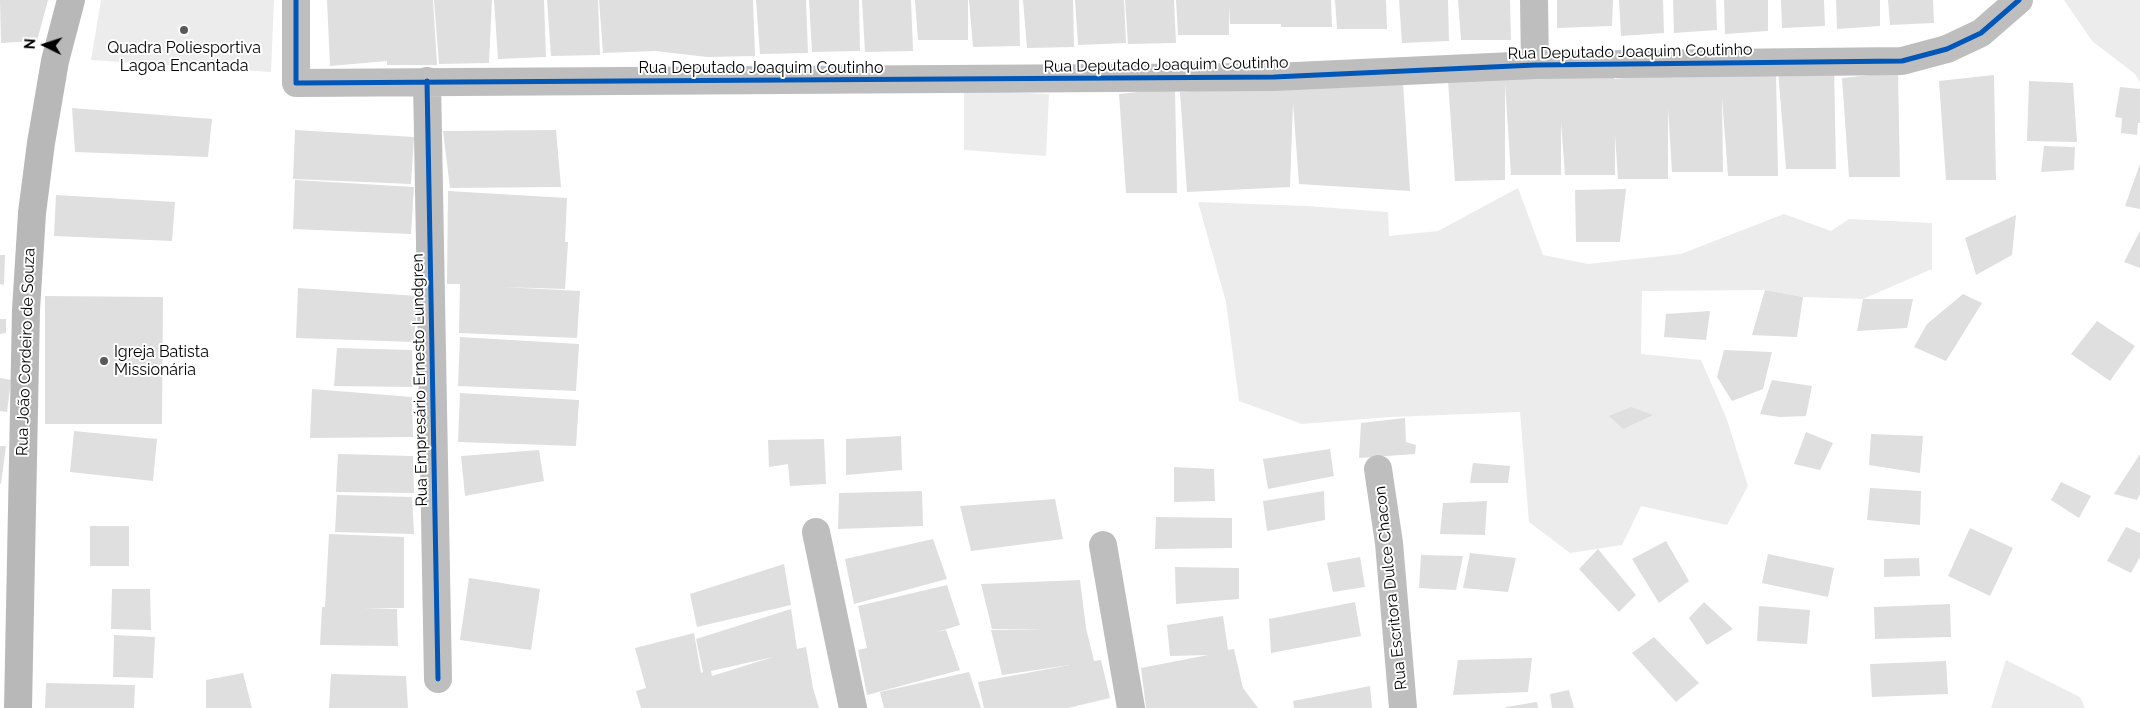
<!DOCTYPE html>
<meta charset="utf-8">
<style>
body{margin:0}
#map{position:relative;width:2140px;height:708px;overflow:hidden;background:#fff;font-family:Raleway,sans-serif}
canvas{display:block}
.north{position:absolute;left:20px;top:20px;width:50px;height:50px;-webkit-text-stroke:4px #fff;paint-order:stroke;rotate:274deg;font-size:14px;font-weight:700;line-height:20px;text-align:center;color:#000}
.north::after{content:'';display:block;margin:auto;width:18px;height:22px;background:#000;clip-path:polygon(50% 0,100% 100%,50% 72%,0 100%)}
</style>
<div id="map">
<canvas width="2140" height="708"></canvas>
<div class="north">N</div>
</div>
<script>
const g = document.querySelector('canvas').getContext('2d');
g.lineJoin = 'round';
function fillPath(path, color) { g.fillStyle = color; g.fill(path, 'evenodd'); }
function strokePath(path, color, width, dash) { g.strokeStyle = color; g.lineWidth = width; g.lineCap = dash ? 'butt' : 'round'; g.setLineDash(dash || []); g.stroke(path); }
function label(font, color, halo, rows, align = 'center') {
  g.font = font + ' Raleway,sans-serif'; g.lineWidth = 4; g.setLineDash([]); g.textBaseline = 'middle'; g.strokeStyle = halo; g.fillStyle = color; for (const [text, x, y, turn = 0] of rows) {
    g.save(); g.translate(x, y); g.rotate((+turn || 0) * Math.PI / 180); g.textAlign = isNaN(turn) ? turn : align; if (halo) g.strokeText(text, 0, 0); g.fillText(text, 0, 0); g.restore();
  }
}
fillPath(new Path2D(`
 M 101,0 L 274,0 L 271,72 L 91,60 Z
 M 2064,0 L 2140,0 L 2140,82 L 2135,74 L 2092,41 Z
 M 964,90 L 1049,94 L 1046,156 L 964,150 Z
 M 1518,188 L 1543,255 L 1588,264 L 1681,254 L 1784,214 L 1831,231 L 1849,219 L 1932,223 L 1932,269 L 1863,299 L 1803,297 L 1765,290 L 1642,291 L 1641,354 L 1701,360 L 1726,417 L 1748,486 L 1727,525 L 1641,506 L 1622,545 L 1570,553 L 1529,522 L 1520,412 L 1390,417 L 1302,424 L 1239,401 L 1226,302 L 1198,202 L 1307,206 L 1388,212 L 1389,236 L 1438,231 Z
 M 2006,660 L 2080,697 L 2085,708 L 1991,708 Z`), '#ececec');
fillPath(new Path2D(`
 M 0,0 L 48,0 L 37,41 L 1,43 Z
 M 327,0 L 433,0 L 437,65 L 387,65 L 387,61 L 330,66 Z
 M 434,0 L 492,0 L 489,63 L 439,64 Z
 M 494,0 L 544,0 L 546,57 L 498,59 Z
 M 547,0 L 598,0 L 600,55 L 551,56 Z
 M 599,0 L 753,0 L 755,56 L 707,57 L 655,51 L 603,53 Z
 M 756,0 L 806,0 L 808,53 L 760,54 Z
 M 809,0 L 859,0 L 860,51 L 812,52 Z
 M 862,0 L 911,0 L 913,51 L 865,52 Z
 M 915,0 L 968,0 L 968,40 L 918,40 Z
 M 969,0 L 1019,0 L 1020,46 L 973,47 Z
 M 1023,0 L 1073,0 L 1074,47 L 1027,48 Z
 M 1075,0 L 1124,0 L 1126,43 L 1078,45 Z
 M 1125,0 L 1174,0 L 1176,43 L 1128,44 Z
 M 1176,0 L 1331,0 L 1332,27 L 1281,27 L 1281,24 L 1230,24 L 1229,5 L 1229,35 L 1178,35 Z
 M 1335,0 L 1386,0 L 1387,29 L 1337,29 Z
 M 1399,0 L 1448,0 L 1449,41 L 1402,43 Z
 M 1458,0 L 1510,0 L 1511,40 L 1461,40 Z
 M 1557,0 L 1613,0 L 1612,26 L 1557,28 Z
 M 1619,0 L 1663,0 L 1664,33 L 1621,36 Z
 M 1673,0 L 1716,0 L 1717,30 L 1674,33 Z
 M 1724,0 L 1768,0 L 1768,31 L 1725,34 Z
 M 1781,0 L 1824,0 L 1825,26 L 1782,28 Z
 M 1836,0 L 1880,0 L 1880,26 L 1837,29 Z
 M 1888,0 L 1933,0 L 1934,23 L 1890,25 Z
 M 1834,64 L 1836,169 L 1786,169 L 1778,70 Z
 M 1614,70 L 1614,79 L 1665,74 L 1776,71 L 1778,176 L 1728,176 L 1722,97 L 1723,172 L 1672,172 L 1668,108 L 1668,179 L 1618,179 L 1615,135 L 1615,175 L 1565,175 L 1561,122 L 1561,175 L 1511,175 L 1505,83 L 1505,180 L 1455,181 L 1448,81 Z
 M 1898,72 L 1900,177 L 1849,177 L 1842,78 Z
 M 1994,75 L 1996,180 L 1946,180 L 1939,81 Z
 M 1294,81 L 1403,83 L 1410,191 L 1299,184 L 1293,103 L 1290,187 L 1187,192 L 1180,92 Z
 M 2029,81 L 2073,83 L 2077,142 L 2027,141 Z
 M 2120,87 L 2140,89 L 2140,123 L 2138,123 L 2137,135 L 2121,133 L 2122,118 L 2115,117 Z
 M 1175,88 L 1177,193 L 1126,193 L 1119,94 Z
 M 72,108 L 212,119 L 208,157 L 75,152 Z
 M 295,130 L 414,137 L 411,184 L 293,179 Z
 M 556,130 L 561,187 L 450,188 L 443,131 Z
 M 2044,146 L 2075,147 L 2074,170 L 2041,172 Z
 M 2140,164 L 2140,209 L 2125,206 Z
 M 295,180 L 414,187 L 411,234 L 293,229 Z
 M 1626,189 L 1620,242 L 1576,242 L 1575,190 Z
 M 448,191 L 567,198 L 565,242 L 568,242 L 565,289 L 502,287 L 580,291 L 577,338 L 459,333 L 460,284 L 447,284 Z
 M 56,195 L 175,202 L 172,241 L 54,236 Z
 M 2016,215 L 2012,255 L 1976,275 L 1965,238 Z
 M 2140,231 L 2140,268 L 2124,262 Z
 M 0,255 L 5,255 L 4,285 L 0,284 Z
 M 298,288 L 418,296 L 414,342 L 296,338 Z
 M 1765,290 L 1803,297 L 1797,337 L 1752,335 Z
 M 1963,294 L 1982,303 L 1946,361 L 1914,347 L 1927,324 Z
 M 45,296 L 163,297 L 162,424 L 45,424 Z
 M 1863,299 L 1913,299 L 1907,328 L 1857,331 Z
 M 1710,311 L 1706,340 L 1664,337 L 1666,314 Z
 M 0,319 L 6,319 L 6,333 L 0,334 Z
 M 2097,321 L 2135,346 L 2110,381 L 2071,354 Z
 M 460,337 L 579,344 L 576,391 L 458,386 Z
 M 337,348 L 412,350 L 413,387 L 334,386 Z
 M 1724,350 L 1772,352 L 1763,389 L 1732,401 L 1717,377 Z
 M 0,378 L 11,380 L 7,412 L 0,411 Z
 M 1772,380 L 1812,386 L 1806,416 L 1780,417 L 1760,414 Z
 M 312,389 L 412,397 L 413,437 L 310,438 Z
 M 460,393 L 579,400 L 576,446 L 458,442 Z
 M 1631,407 L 1653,415 L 1623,429 L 1609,416 Z
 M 1405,418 L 1406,442 L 1416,445 L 1415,454 L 1359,458 L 1361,423 Z
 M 74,431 L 157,439 L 153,481 L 70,472 Z
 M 1806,432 L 1833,443 L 1820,470 L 1794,464 Z
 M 1871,434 L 1923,436 L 1920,473 L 1869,465 Z
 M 901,436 L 902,470 L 846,475 L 846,439 Z
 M 824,439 L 826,484 L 790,486 L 788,464 L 769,467 L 768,440 Z
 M 0,446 L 6,446 L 1,484 L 0,483 Z
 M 1330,449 L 1334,476 L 1268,489 L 1263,459 Z
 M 539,450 L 544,481 L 465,496 L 461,456 Z
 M 338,454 L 413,456 L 414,493 L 336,492 Z
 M 2140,454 L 2140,494 L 2137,500 L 2114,494 Z
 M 1473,463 L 1510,466 L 1508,483 L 1470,483 Z
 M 1174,467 L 1214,469 L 1215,501 L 1174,502 Z
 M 2061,482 L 2091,496 L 2079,518 L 2051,500 Z
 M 1870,488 L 1921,491 L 1920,525 L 1867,520 Z
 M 922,491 L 923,526 L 838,529 L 839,493 Z
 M 1324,491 L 1325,520 L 1267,531 L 1263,501 Z
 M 337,495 L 412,497 L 414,534 L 335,532 Z
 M 1055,499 L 1063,539 L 971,551 L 960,506 Z
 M 1487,501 L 1485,535 L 1440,534 L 1443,503 Z
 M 1156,517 L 1232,518 L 1232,548 L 1155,549 Z
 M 90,526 L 129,526 L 129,566 L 90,566 Z
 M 2126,527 L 2140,533 L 2140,557 L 2131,573 L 2107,561 Z
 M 1970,528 L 2013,548 L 1990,596 L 1948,576 Z
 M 329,534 L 404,537 L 404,608 L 363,608 L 397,609 L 398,646 L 320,645 L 322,607 L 325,607 Z
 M 933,539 L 947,579 L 854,604 L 845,559 Z
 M 1666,541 L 1689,581 L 1659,603 L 1632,559 Z
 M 1598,549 L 1636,595 L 1619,612 L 1579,569 Z
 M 1470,553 L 1516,558 L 1508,592 L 1463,588 Z
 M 1768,554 L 1834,568 L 1828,597 L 1762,583 Z
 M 1421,555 L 1463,556 L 1456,590 L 1419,588 Z
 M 1360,557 L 1365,587 L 1333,592 L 1327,563 Z
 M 1919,558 L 1920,576 L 1884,577 L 1884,559 Z
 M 784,564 L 791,605 L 697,627 L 690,594 Z
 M 1175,567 L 1239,568 L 1239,599 L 1176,604 Z
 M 469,578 L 540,589 L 531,650 L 460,640 Z
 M 1080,580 L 1086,628 L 1094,661 L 1101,660 L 1110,698 L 1068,708 L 984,708 L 978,682 L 1070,665 L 1002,675 L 991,630 L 1047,629 L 992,629 L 981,584 Z
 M 947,585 L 960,625 L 937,632 L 946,630 L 960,670 L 867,695 L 858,650 L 867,648 L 858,606 Z
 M 112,589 L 150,589 L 151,630 L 111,629 Z
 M 1355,602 L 1361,636 L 1271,653 L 1269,619 Z
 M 1704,602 L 1733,629 L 1707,645 L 1689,618 Z
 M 1950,604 L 1951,637 L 1875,639 L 1874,607 Z
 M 1759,606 L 1810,610 L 1807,644 L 1757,641 Z
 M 791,609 L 797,649 L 806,647 L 813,688 L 819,708 L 641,708 L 636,691 L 646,688 L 635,648 L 694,633 L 701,673 L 703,672 L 696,639 ZM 773,657 L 712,676 L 711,671 Z
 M 1223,616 L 1228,650 L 1234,649 L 1243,688 L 1258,708 L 1146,708 L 1141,668 L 1208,655 L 1170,656 L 1167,625 Z
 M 114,635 L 155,637 L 153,678 L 113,677 Z
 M 1654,637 L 1699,683 L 1676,702 L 1632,653 Z
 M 1532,658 L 1528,692 L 1453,695 L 1458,660 Z
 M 1946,661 L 1948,694 L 1872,697 L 1870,664 Z
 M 969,672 L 981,708 L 884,708 L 880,692 Z
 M 243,673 L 252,708 L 206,708 L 206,680 Z
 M 331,674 L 406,676 L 408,708 L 329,708 Z
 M 46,683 L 135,685 L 134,708 L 45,708 Z
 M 1370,686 L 1372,708 L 1294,708 L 1293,701 Z
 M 1569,690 L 1574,708 L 1552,708 L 1550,694 Z
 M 1537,702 L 1538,708 L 1506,708 L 1506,707 Z`), '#dfdfdf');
strokePath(new Path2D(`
 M 296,0 L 296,83 L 1274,77 L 1535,65 L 1902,61 L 1947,49 L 1981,33 L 2019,0
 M 1534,0 L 1535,65
 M 427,81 L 438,679
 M 1378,469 L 1389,543 L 1403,708
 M 816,532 L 853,708
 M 1103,545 L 1131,708`), '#bebebe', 28);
strokePath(new Path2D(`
 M 18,708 L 26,310 L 32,213 L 41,143 L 55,61 L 71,0`), '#b8b8b8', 28);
strokePath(new Path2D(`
 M 296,0 L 296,83 L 1274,77 L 1535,65 L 1902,61 L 1947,49 L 1981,33 L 2019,0
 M 427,81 L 438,679`), '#0057b8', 5);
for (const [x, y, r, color] of [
 [184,30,5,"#595959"],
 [104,361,5,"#595959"]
]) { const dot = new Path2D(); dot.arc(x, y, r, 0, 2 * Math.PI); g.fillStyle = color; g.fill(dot); strokePath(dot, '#fff', 2); }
label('16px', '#000', '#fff', [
 ["Quadra Poliesportiva",184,48],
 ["Lagoa Encantada",184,66],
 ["Igreja Batista",114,352,"left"],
 ["Missionária",114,370,"left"]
]);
label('16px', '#000', '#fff', [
 ["Rua Deputado Joaquim Coutinho",1630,52,-1],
 ["Rua Deputado Joaquim Coutinho",1166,65,-1],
 ["Rua Deputado Joaquim Coutinho",761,68],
 ["Rua João Cordeiro de Souza",26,352,-88],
 ["Rua Empresário Ernesto Lundgren",420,380,-91],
 ["Rua Escritora Dulce Chacon",1391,588,-96]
]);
</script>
